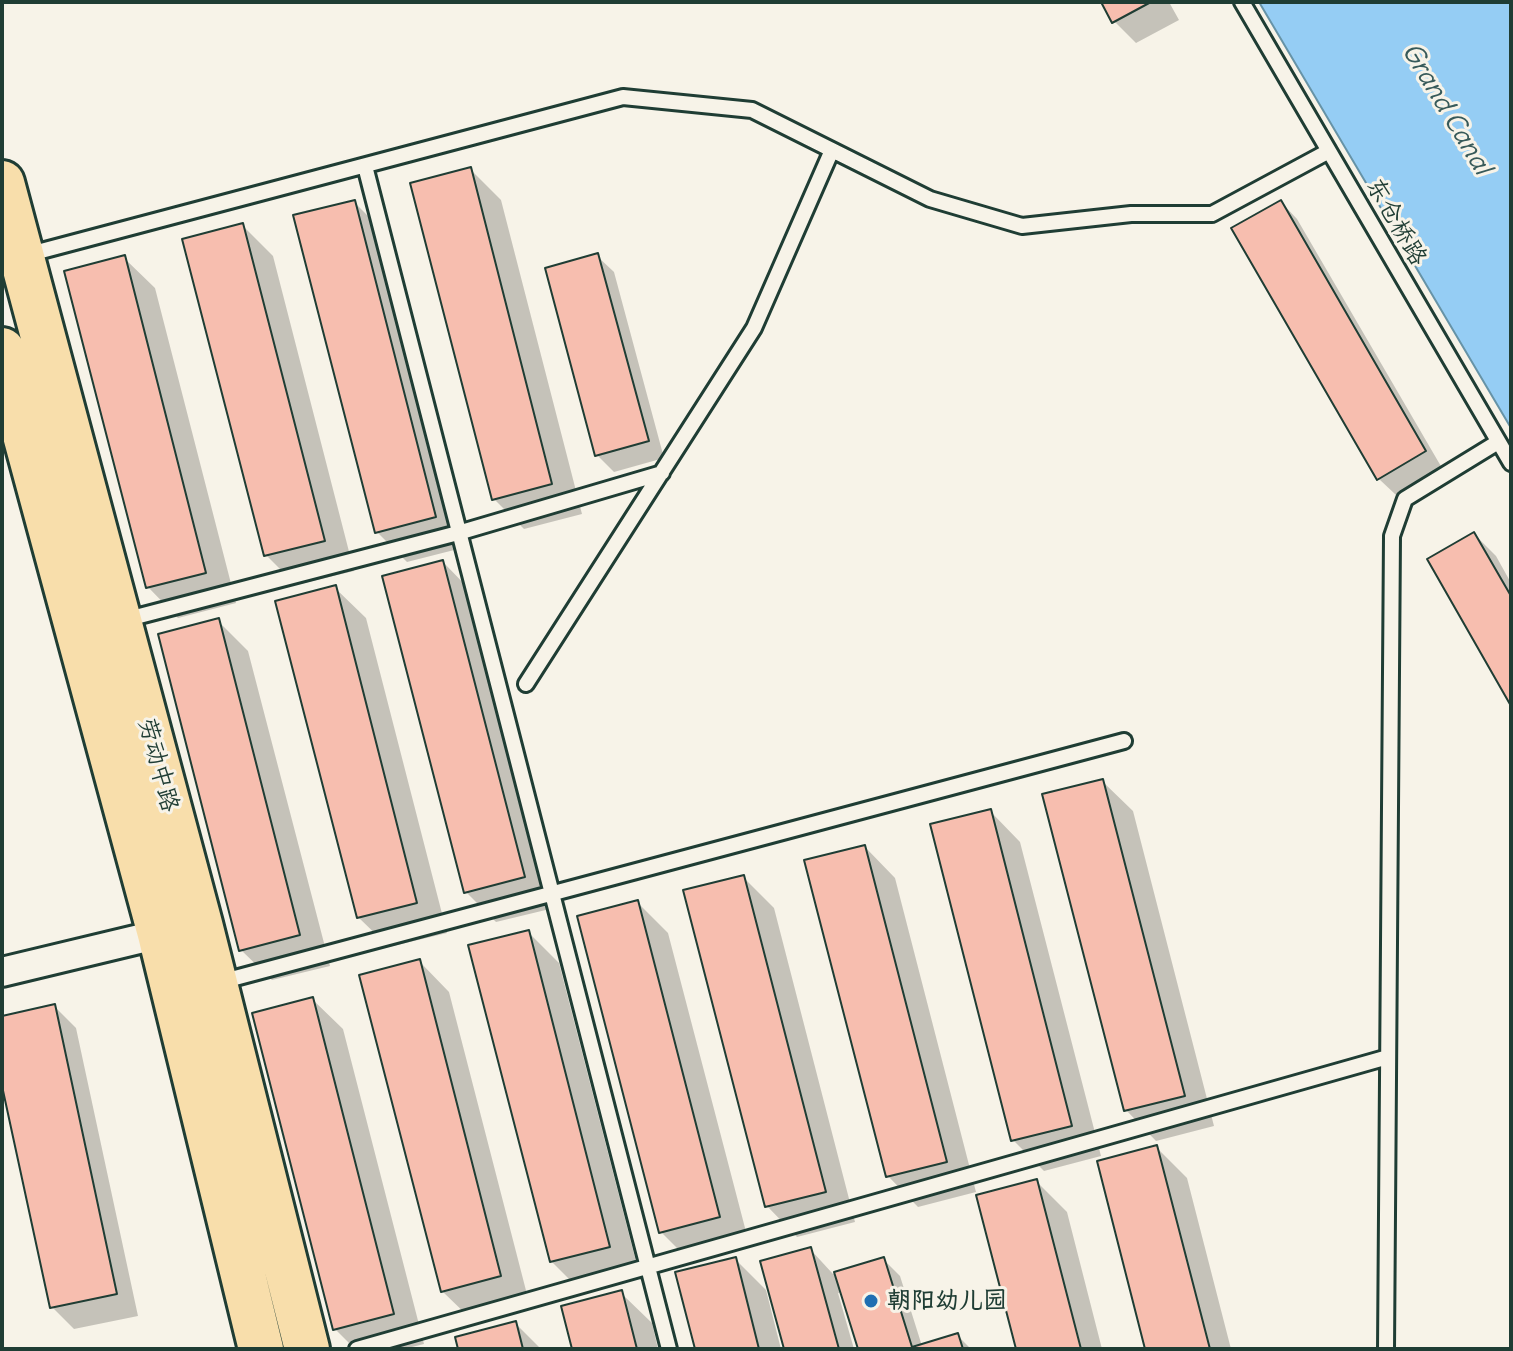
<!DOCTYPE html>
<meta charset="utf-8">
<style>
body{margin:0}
#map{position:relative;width:1513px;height:1351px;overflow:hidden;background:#f7f3e8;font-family:Delius,sans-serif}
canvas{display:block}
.frame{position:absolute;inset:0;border:4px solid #1f3d34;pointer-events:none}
</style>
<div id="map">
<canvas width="1513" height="1351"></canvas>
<div class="frame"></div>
</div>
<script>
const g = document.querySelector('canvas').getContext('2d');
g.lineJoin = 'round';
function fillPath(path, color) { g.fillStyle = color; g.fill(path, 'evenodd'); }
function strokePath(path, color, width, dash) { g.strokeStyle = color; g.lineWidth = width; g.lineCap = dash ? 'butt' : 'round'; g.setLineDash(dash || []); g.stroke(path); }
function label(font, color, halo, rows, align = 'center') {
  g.font = font + ' Delius,"LXGW WenKai TC",sans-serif'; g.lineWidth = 6; g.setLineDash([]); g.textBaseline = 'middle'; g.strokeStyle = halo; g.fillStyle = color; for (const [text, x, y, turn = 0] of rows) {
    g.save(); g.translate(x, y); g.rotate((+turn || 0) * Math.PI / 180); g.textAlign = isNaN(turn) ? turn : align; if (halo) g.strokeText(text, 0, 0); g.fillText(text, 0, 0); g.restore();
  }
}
const water = new Path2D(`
 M 1259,2 L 1511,2 L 1511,428 Z`);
fillPath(water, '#95cdf4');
strokePath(water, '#6693a7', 2);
fillPath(new Path2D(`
 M 1103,2 L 1169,2 L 1179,20 L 1136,43 L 1114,21 Z
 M 470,169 L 501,200 L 582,514 L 524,529 L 494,499 Z
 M 354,202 L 385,233 L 466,547 L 407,562 L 377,532 Z
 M 1281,202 L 1297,219 L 1442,468 L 1396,495 L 1379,479 Z
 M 243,226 L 273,256 L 354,571 L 296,585 L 266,555 Z
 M 597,256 L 614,272 L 664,458 L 614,472 L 597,455 Z
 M 124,258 L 155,288 L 236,603 L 178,618 L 148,587 Z
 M 1474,534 L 1496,556 L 1511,583 L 1511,702 Z
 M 443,562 L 473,593 L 554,908 L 496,922 L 466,892 Z
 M 335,588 L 366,618 L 447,933 L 389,947 L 358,917 Z
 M 218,621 L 248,651 L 330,966 L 272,980 L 241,950 Z
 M 1102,781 L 1133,811 L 1214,1126 L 1156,1141 L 1126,1110 Z
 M 990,811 L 1020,842 L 1101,1156 L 1044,1171 L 1013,1140 Z
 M 865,847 L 895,878 L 976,1192 L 918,1207 L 888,1176 Z
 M 743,877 L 774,908 L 855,1222 L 797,1237 L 767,1206 Z
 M 638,903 L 668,933 L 750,1247 L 691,1262 L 661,1232 Z
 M 528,932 L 559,963 L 640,1277 L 582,1292 L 551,1261 Z
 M 419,961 L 449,992 L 530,1306 L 473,1321 L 442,1291 Z
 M 312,999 L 343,1029 L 424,1344 L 404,1349 L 355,1349 L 335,1329 Z
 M 54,1006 L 76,1028 L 138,1316 L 74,1329 L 52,1307 L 2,1076 L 2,1018 Z
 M 1157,1148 L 1187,1178 L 1231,1349 L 1147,1349 Z
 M 1036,1181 L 1067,1212 L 1102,1349 L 1018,1349 Z
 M 810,1249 L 833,1274 L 883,1259 L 900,1276 L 922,1346 L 957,1335 L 971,1349 L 860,1349 L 842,1292 L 838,1293 L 854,1349 L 786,1349 Z
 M 735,1259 L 766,1290 L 781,1349 L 697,1349 Z
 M 621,1293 L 652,1323 L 658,1349 L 574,1349 Z
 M 515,1323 L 541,1349 L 460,1349 Z`), '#0003');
const building = new Path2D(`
 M 1101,2 L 1151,2 L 1112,23 Z
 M 471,167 L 552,484 L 492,500 L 410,183 Z
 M 355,200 L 436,517 L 375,533 L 293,215 Z
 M 1281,200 L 1426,451 L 1377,480 L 1231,228 Z
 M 243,223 L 325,541 L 264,556 L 182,239 Z
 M 598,253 L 649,441 L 595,456 L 545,268 Z
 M 125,255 L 206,573 L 146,588 L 64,271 Z
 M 1474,532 L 1511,596 L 1511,706 L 1427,559 Z
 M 443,560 L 525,877 L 464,893 L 382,576 Z
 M 336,585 L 417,903 L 357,918 L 275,601 Z
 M 219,618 L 300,935 L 239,951 L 158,634 Z
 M 1103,779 L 1185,1096 L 1124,1111 L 1042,794 Z
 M 991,809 L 1072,1126 L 1011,1141 L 930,824 Z
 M 865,845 L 947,1162 L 886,1177 L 804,860 Z
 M 744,875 L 826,1192 L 765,1207 L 683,890 Z
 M 638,900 L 720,1217 L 659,1233 L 577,916 Z
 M 529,930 L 610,1247 L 550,1262 L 468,945 Z
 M 420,959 L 501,1276 L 441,1292 L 359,975 Z
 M 313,997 L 394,1314 L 333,1330 L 252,1013 Z
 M 55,1004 L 117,1294 L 50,1308 L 2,1086 L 2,1016 Z
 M 1157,1145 L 1210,1349 L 1145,1349 L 1097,1161 Z
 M 1037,1179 L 1081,1349 L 1016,1349 L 976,1195 Z
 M 811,1247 L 839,1349 L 784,1349 L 760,1261 Z
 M 736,1257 L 759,1349 L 695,1349 L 675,1272 Z
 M 884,1257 L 912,1347 L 958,1333 L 963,1349 L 858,1349 L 834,1272 Z
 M 622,1290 L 637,1349 L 572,1349 L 561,1306 Z
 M 516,1321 L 523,1349 L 458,1349 L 455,1337 Z`);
fillPath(building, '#f7beaf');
strokePath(building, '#1f3d34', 2);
const service = new Path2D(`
 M 1242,2 L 1511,463
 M 365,166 L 669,1349
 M 26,255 L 623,97 L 752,110 L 930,199 L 1022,226 L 1131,214 L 1212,214 L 1329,151
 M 124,620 L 458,533 L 662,473
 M 526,684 L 754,328 L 832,150
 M 220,982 L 1124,741
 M 357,1349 L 1388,1057
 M 1386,1349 L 1392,536 L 1405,499 L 1498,442`);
const minor = new Path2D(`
 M 2,972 L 160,934`);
const primary = new Path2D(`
 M 2,183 L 200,924 L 307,1349
 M 2,350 L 160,934 L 261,1349`);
strokePath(service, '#1f3d34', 20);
strokePath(minor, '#1f3d34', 34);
strokePath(primary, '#1f3d34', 50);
strokePath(service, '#f7f3e8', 14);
strokePath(minor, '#f7f3e8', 28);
strokePath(primary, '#f8deab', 44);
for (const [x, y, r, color] of [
 [871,1301,8,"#1f6fb2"]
]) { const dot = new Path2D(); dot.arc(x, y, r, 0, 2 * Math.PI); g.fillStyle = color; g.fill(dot); strokePath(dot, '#f7f3e8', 3); }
label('24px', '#1f3d34', '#f7f3e8', [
 ["东仓桥路",1396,222,60],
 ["劳动中路",158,765,75]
]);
label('bold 24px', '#1f3d34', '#f7f3e8', [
 ["朝阳幼儿园",887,1301]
], 'left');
label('italic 26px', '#375a5a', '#f7f3e8', [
 ["Grand Canal",1446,109,59]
]);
</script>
